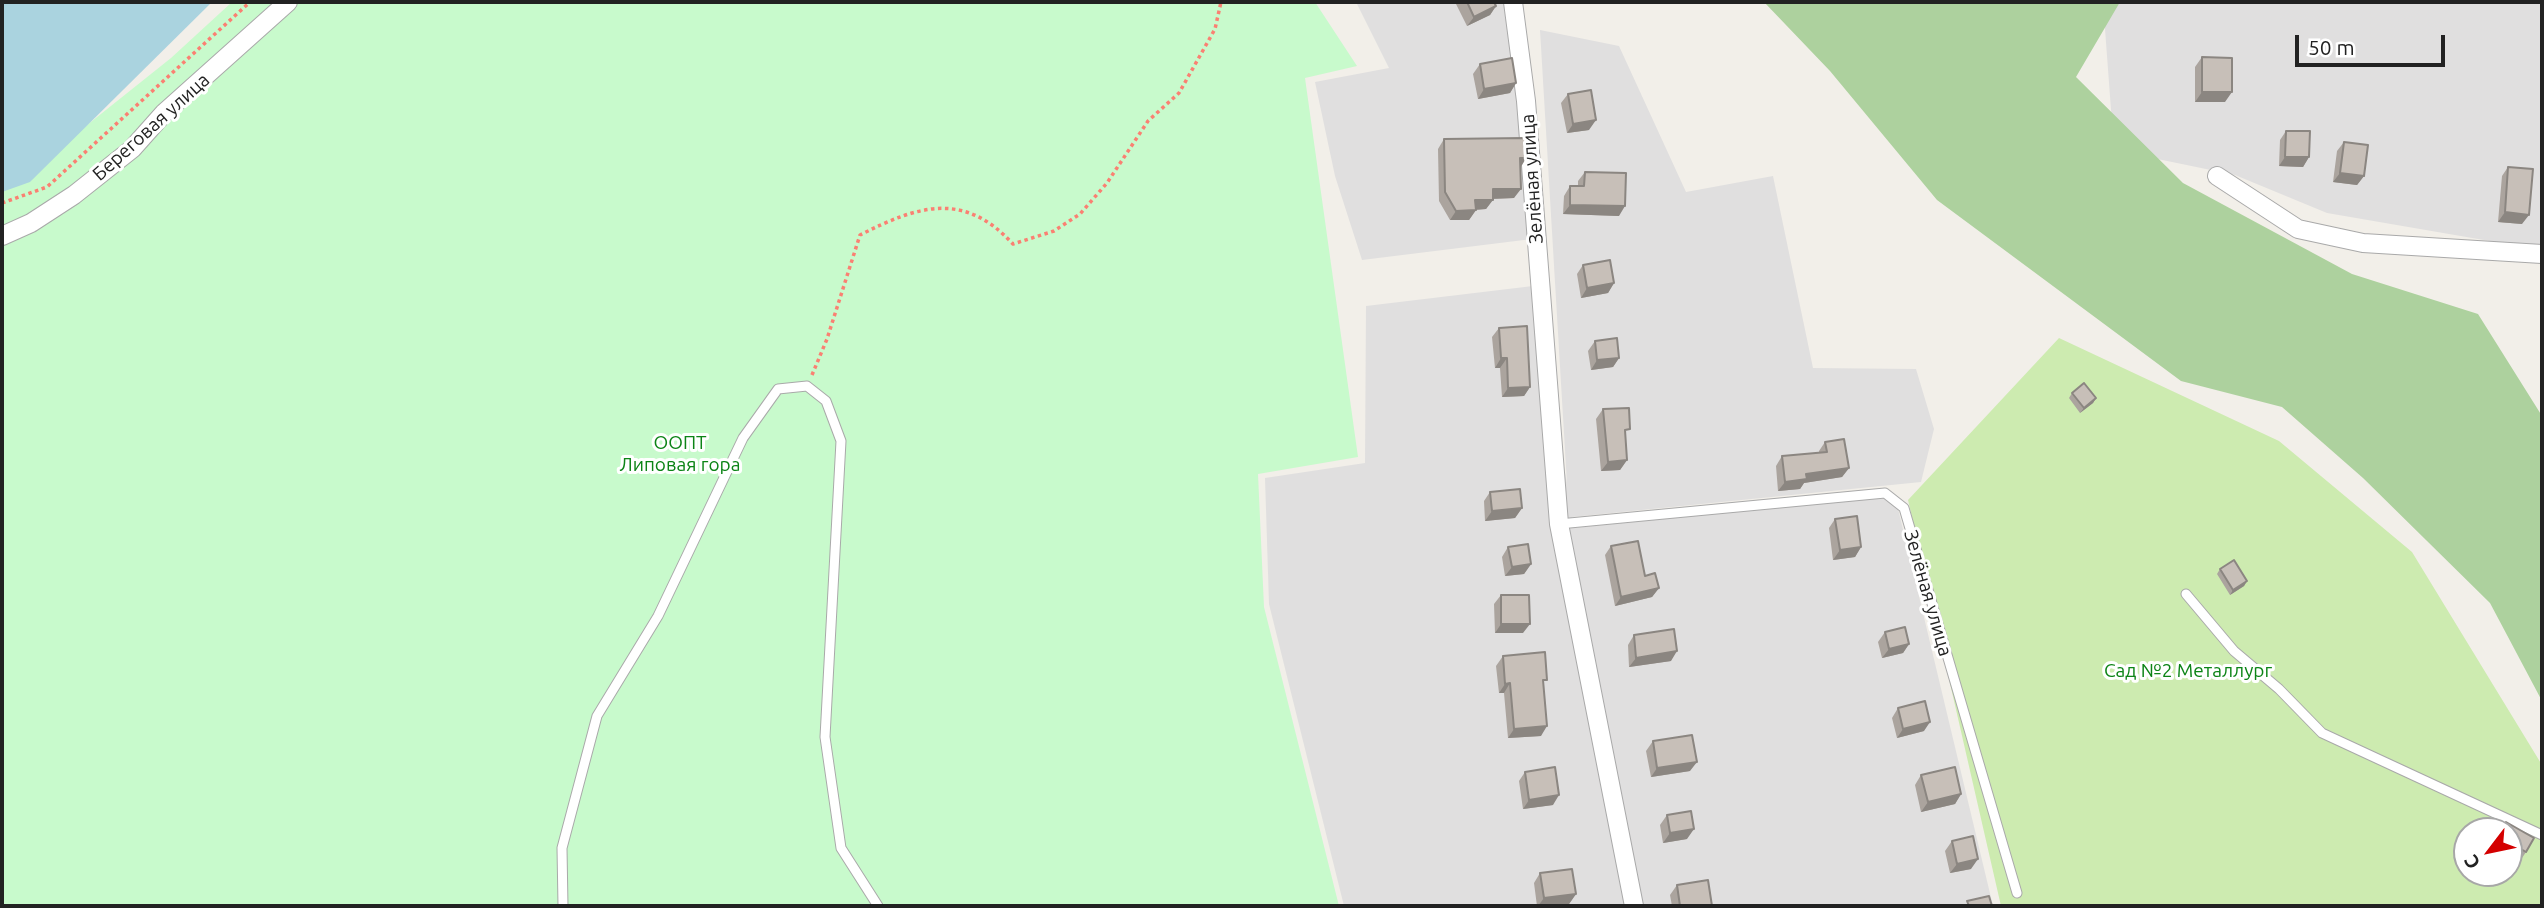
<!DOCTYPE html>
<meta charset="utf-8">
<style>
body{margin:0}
#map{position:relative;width:2544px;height:908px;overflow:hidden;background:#f2efe9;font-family:Ubuntu,sans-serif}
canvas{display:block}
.frame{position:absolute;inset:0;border:4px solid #222;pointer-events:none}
.north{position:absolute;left:2453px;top:817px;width:70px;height:70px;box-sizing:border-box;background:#fff;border:2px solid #a7a7a7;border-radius:50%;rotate:238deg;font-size:19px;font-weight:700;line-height:28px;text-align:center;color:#222}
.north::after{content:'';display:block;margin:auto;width:24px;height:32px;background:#d40000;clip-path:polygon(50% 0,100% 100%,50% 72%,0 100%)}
.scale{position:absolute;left:2295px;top:35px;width:150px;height:32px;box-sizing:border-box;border:4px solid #222;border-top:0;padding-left:9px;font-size:21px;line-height:24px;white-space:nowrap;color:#222;-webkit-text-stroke:5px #fff;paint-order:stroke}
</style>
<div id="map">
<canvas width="2544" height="908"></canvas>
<div class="frame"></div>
<div class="north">С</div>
<div class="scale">50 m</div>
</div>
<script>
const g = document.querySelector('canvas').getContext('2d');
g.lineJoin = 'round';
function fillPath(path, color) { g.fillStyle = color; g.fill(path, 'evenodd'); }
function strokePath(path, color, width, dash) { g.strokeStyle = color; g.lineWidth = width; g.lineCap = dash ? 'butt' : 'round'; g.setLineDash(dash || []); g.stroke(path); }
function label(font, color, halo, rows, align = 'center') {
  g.font = font + ' Ubuntu,sans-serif'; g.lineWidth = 6; g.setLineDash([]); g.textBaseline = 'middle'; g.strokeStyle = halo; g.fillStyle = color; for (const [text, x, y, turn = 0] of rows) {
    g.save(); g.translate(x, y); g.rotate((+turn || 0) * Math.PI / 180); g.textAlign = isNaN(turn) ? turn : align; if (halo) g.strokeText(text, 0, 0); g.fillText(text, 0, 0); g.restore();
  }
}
fillPath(new Path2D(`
 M 1356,2 L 1503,2 L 1511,35 L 1532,239 L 1362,260 L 1335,176 L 1315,82 L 1389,68 Z
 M 2103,2 L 2542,2 L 2542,250 L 2327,213 L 2235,175 L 2114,150 Z
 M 1540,30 L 1619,46 L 1686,192 L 1773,176 L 1813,368 L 1916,369 L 1934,429 L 1921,482 L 1572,517 L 1573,528 L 1895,496 L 1993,906 L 1344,906 L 1269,604 L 1265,478 L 1365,463 L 1366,306 L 1533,286 L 1567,484 Z`), '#e0dfdf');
fillPath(new Path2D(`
 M 2059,338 L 2279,441 L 2412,552 L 2542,765 L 2542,906 L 2001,906 L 1908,500 ZM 2467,831 L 2509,831 L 2509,873 L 2467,873 Z`), '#cdebb0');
fillPath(new Path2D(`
 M 1764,2 L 2120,2 L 2076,77 L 2183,183 L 2352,274 L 2478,314 L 2542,416 L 2542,701 L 2490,603 L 2363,478 L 2282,407 L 2181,381 L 1937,200 L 1830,71 Z`), '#add19e');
fillPath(new Path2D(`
 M 232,2 L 1315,2 L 1357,66 L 1305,78 L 1358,457 L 1258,474 L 1264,607 L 1339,906 L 2,906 L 2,180 L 37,165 L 171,58 Z`), '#c8facc');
fillPath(new Path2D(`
 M 2,2 L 212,2 L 30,182 L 2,192 Z`), '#aad3df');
const lane = new Path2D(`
 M 1559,524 L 1885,493 L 1904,508 L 2017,893
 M 2186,594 L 2234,651 L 2279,689 L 2322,733 L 2542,835
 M 563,906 L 562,848 L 597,716 L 658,616 L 743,438 L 778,389 L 807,386 L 826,401 L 841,441 L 825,737 L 841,848 L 878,906`);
const street = new Path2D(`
 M 1513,2 L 1526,101 L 1559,524 L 1634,906
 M 2217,176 L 2298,229 L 2363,243 L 2542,254
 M 2,236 L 31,223 L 74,195 L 132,149 L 164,113 L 288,2`);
strokePath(lane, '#a9a9a9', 11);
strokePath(street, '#a9a9a9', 20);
strokePath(new Path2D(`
 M 2,203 L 47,187 L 250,2
 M 812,375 L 827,339 L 860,235 C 919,205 964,191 1013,244 L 1054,231 L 1080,214 L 1107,183 L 1148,121 L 1179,93 L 1215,29 L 1221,2`), '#fa8072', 3.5, [3.5, 3.5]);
strokePath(lane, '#fff', 9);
strokePath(street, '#fff', 18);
fillPath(new Path2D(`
 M 1455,2 L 1494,2 L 1496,6 L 1490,15 L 1467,26 Z
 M 2202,57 L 2225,102 L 2195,102 L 2195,67 Z
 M 1480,64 L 1516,83 L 1510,93 L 1478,99 L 1473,74 Z
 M 1568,94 L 1589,130 L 1567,133 L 1561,103 Z
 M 2286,131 L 2309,157 L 2303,167 L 2279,166 L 2280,140 Z
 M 1444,139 L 1526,158 L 1521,167 L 1514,198 L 1493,199 L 1486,209 L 1476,210 L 1469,220 L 1450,220 L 1439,201 L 1438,149 Z
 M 2344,142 L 2364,176 L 2357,185 L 2333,182 L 2337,151 Z
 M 2508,167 L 2522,224 L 2498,222 L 2502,176 Z
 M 1585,172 L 1619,216 L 1563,214 L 1564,196 L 1570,186 L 1578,186 L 1578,181 Z
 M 1583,265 L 1614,283 L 1608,293 L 1581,298 L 1577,274 Z
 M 1499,328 L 1530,387 L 1524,396 L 1502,397 L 1500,368 L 1495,368 L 1492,337 Z
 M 1595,341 L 1619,358 L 1613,367 L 1591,370 L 1588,351 Z
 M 2072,393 L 2096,398 L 2093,403 L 2080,413 L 2069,398 Z
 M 1603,409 L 1625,436 L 1627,460 L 1620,470 L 1601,471 L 1596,419 Z
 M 1825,442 L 1849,468 L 1842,477 L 1804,483 L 1800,489 L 1778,491 L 1776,466 L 1782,456 L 1819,453 L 1819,451 Z
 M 1490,492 L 1522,508 L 1515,518 L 1485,521 L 1484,501 Z
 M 1835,519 L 1861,547 L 1855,557 L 1833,560 L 1829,528 Z
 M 1611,546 L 1659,588 L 1652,597 L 1615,606 L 1605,555 Z
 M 1508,547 L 1531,564 L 1524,574 L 1505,576 L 1502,557 Z
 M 2220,569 L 2247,581 L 2244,586 L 2230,595 L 2217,574 Z
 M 1501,595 L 1523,633 L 1495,633 L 1494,604 Z
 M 1885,632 L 1909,644 L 1903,653 L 1882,658 L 1878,642 Z
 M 1634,635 L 1671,661 L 1629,667 L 1628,645 Z
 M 1503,656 L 1544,685 L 1541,736 L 1508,738 L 1504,693 L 1499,693 L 1496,666 Z
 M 1898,708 L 1924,731 L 1897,738 L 1892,718 Z
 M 1653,741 L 1690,771 L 1651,777 L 1646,751 Z
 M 1525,772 L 1553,805 L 1523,809 L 1519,781 Z
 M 1921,775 L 1961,794 L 1955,804 L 1921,812 L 1915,785 Z
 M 1667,815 L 1687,839 L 1663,843 L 1660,825 Z
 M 2506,822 L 2526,852 L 2520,861 L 2509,855 L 2509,831 L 2499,831 Z
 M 1952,841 L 1971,869 L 1950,873 L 1945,851 Z
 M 1540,873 L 1576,894 L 1569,904 L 1550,906 L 1537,906 L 1534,883 Z
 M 1677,885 L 1712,906 L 1672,906 L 1670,895 Z`), '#aba49e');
fillPath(new Path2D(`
 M 1496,6 L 1490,15 L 1467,26 L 1474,17 Z
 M 1516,83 L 1510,93 L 1478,99 L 1484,89 Z
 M 2202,92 L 2232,92 L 2225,102 L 2195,102 Z
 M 1596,120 L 1589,130 L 1567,133 L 1573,124 Z
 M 2285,157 L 2309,157 L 2303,167 L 2279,166 Z
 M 1520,158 L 1526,158 L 1520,168 Z
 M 2340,173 L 2364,176 L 2357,185 L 2333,182 Z
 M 1493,189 L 1521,189 L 1514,198 L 1486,199 Z
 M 1475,200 L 1493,200 L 1486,209 L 1469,210 Z
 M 1570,205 L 1625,206 L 1619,216 L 1563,214 Z
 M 1476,210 L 1469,220 L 1450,220 L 1456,211 Z
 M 2505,212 L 2529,215 L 2522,224 L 2498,222 Z
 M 1614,283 L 1608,293 L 1581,298 L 1587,288 Z
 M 1501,358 L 1507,358 L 1500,368 L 1495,368 Z
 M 1619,358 L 1613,367 L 1591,370 L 1597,360 Z
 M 1530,387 L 1524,396 L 1502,397 L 1508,388 Z
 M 2096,398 L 2093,403 L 2080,413 L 2084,408 Z
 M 1627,460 L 1620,470 L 1601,471 L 1608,462 Z
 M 1849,468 L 1842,477 L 1804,483 L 1800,489 L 1778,491 L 1785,482 L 1806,474 Z
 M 1522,508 L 1515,518 L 1485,521 L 1492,511 Z
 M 1861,547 L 1855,557 L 1833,560 L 1840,550 Z
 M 1531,564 L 1524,574 L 1505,576 L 1512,567 Z
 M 2247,581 L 2244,586 L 2230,595 L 2233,590 Z
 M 1659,588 L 1652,597 L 1615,606 L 1621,597 Z
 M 1501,624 L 1530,624 L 1523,633 L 1495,633 Z
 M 1909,644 L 1903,653 L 1882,658 L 1889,649 Z
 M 1677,651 L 1671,661 L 1629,667 L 1636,658 Z
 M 1510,683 L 1504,693 L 1499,693 L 1505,684 Z
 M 1930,722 L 1924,731 L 1897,738 L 1903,729 Z
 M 1547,726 L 1541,736 L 1508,738 L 1514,729 Z
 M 1697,762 L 1690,771 L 1651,777 L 1657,768 Z
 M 1961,794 L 1955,804 L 1921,812 L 1928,802 Z
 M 1559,795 L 1553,805 L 1523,809 L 1529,800 Z
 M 1694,829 L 1687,839 L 1663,843 L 1670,833 Z
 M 1978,859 L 1971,869 L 1950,873 L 1957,864 Z
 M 1576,894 L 1569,904 L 1550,906 L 1538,906 L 1544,898 Z`), '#8b8681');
const building = new Path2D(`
 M 1467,2 L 1494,2 L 1496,6 L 1474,17 Z
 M 2202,57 L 2232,58 L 2232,92 L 2202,92 Z
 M 1512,58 L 1516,83 L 1484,89 L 1480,64 Z
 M 1591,90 L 1596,120 L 1573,124 L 1568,94 Z
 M 2286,131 L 2310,131 L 2309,157 L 2285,157 Z
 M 1525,138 L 1526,158 L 1520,158 L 1521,189 L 1493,189 L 1493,200 L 1475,200 L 1476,210 L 1456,211 L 1445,192 L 1444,139 Z
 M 2344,142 L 2368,145 L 2364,176 L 2340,173 Z
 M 2508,167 L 2533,169 L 2529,215 L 2505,212 Z
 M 1585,172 L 1626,173 L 1625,206 L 1570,205 L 1570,186 L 1584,186 Z
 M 1610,260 L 1614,283 L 1587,288 L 1583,265 Z
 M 1527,326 L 1530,387 L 1508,388 L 1507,358 L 1501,358 L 1499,328 Z
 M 1617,338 L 1619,358 L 1597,360 L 1595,341 Z
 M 2084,383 L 2096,398 L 2084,408 L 2072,393 Z
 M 1629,408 L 1630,429 L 1625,430 L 1627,460 L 1608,462 L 1603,409 Z
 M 1844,439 L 1849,468 L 1806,474 L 1807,479 L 1785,482 L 1782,456 L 1827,452 L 1825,442 Z
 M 1520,489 L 1522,508 L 1492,511 L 1490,492 Z
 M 1857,516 L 1861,547 L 1840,550 L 1835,519 Z
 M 1638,541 L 1645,576 L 1655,573 L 1659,588 L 1621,597 L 1611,546 Z
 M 1528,544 L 1531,564 L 1512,567 L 1508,547 Z
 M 2234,560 L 2247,581 L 2233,590 L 2220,569 Z
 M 1501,595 L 1529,595 L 1530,624 L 1501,624 Z
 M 1905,627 L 1909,644 L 1889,649 L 1885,632 Z
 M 1674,629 L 1677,651 L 1636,658 L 1634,635 Z
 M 1545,652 L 1547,680 L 1543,680 L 1547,726 L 1514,729 L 1510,683 L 1505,684 L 1503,656 Z
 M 1925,701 L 1930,722 L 1903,729 L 1898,708 Z
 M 1692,735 L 1697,762 L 1657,768 L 1653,741 Z
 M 1555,767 L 1559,795 L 1529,800 L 1525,772 Z
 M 1955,767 L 1961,794 L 1928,802 L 1921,775 Z
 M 1691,811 L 1694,829 L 1670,833 L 1667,815 Z
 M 2506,822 L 2534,838 L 2526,852 L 2509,842 L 2509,831 L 2501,831 Z
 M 1973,836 L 1978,859 L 1957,864 L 1952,841 Z
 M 1572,869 L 1576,894 L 1544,898 L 1540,873 Z
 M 1708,880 L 1712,906 L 1680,906 L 1677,885 Z
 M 1989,896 L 1992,906 L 1969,906 L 1967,901 Z`);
fillPath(building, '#c7bfb8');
strokePath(building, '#8b8681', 2);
label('19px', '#222', '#fff', [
 ["Береговая улица",151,127,-42],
 ["Зелёная улица",1532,179,-94],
 ["Зелёная улица",1928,593,74]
]);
label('19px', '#0c8416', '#fff', [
 ["ООПТ",680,443],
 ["Липовая гора",680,465],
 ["Сад №2 Металлург",2188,671]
]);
</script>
